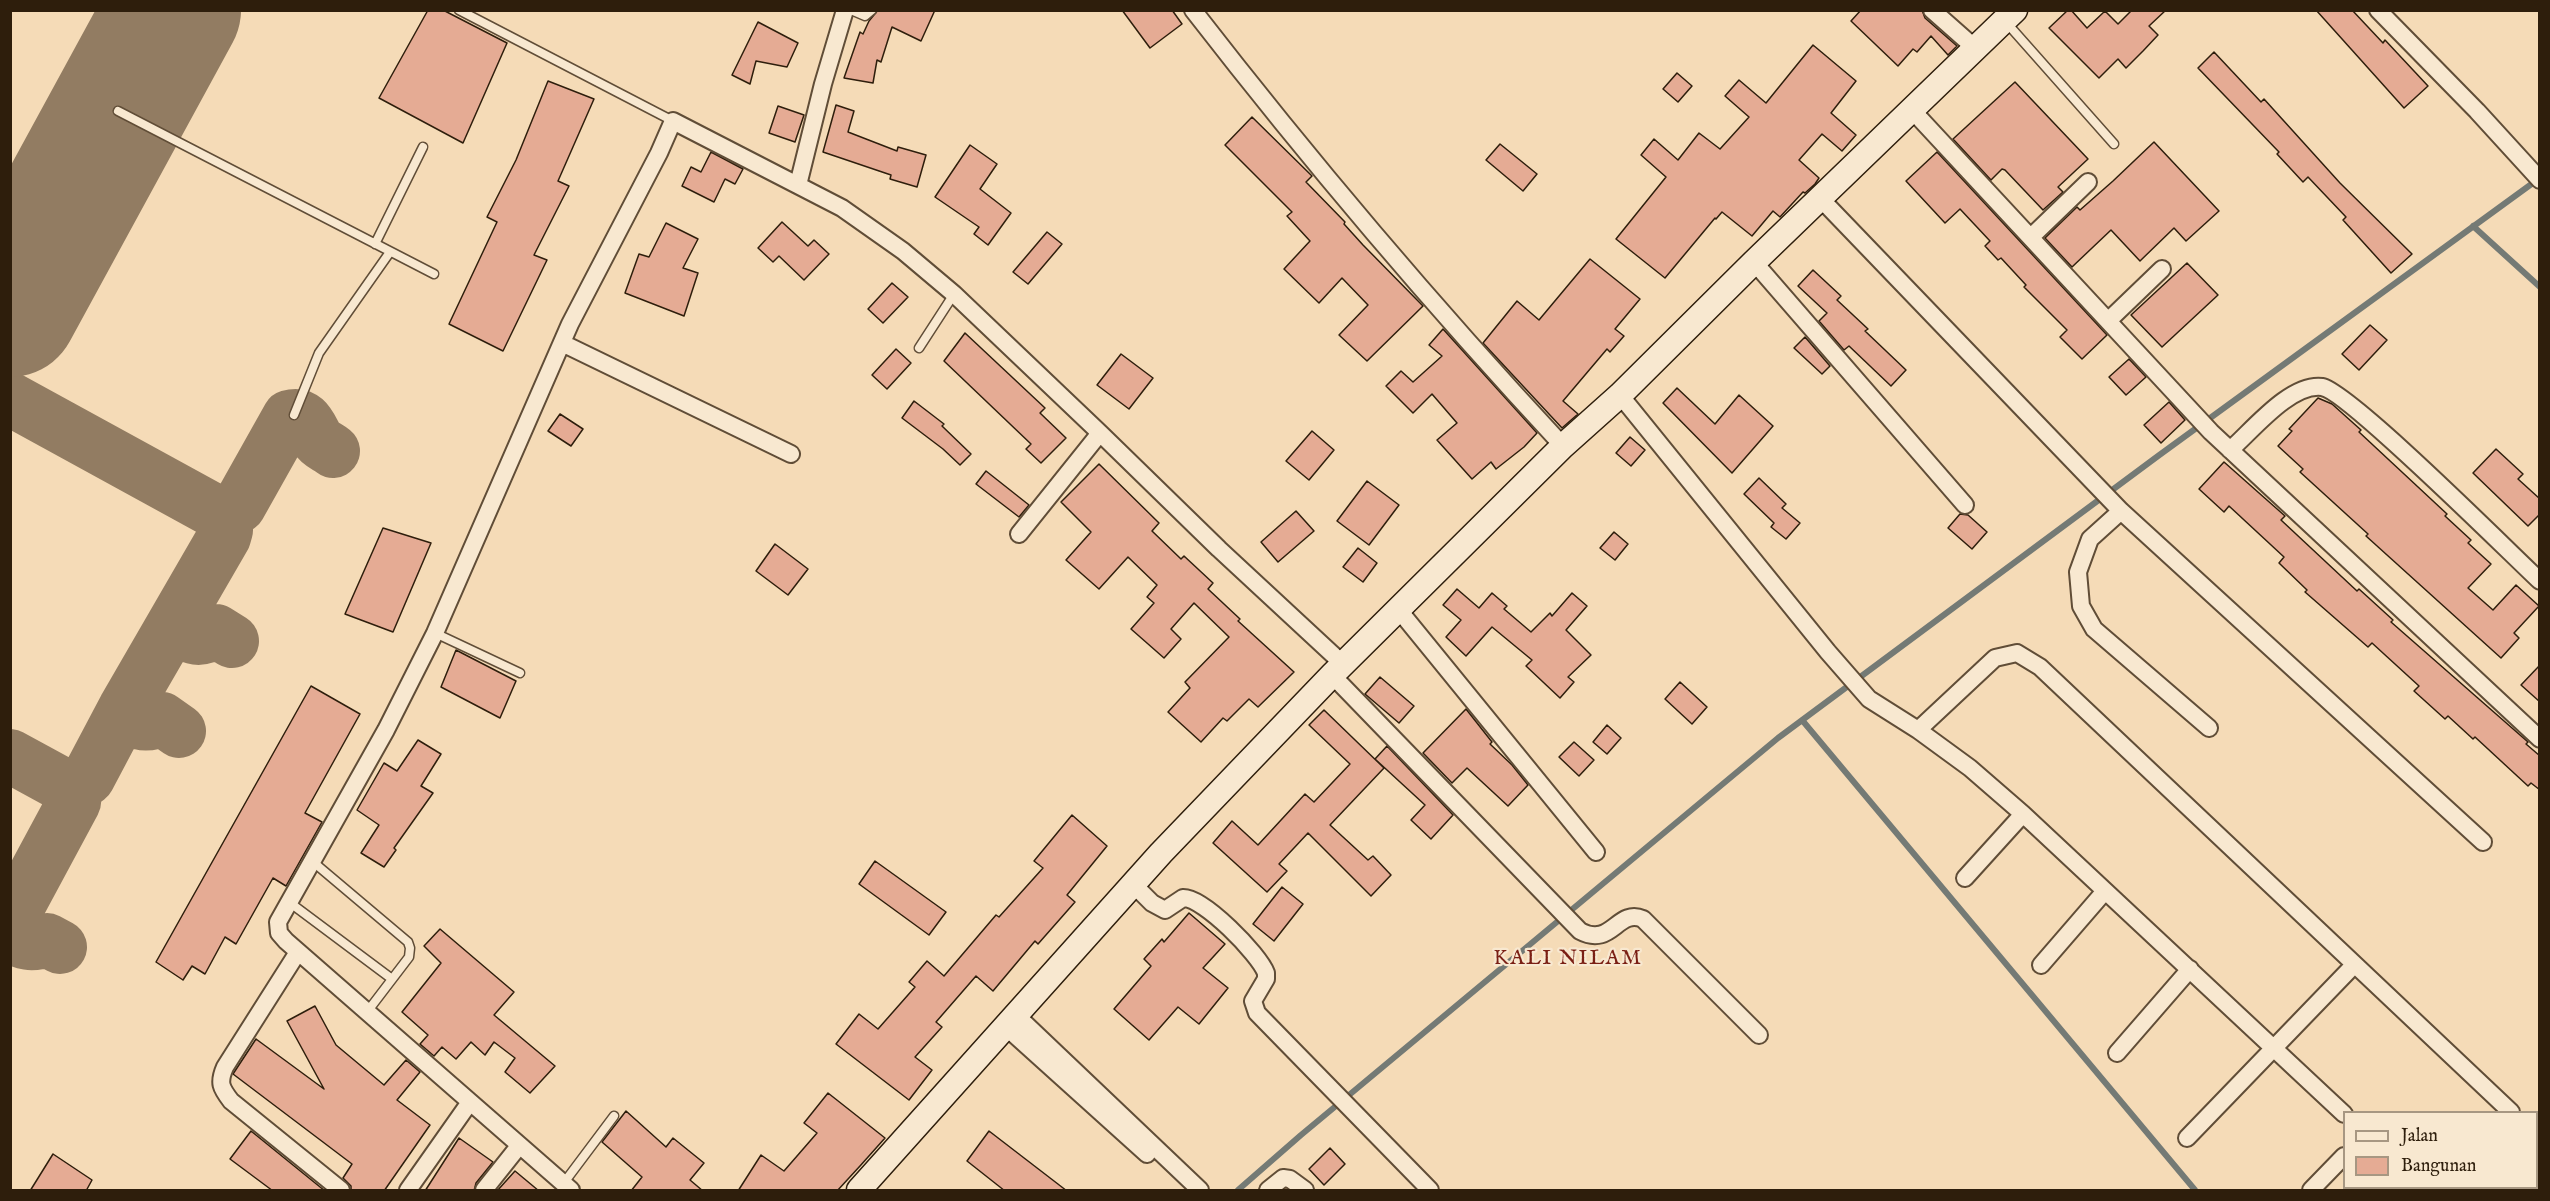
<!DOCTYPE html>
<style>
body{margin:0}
#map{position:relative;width:2550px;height:1201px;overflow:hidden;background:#f5dbb7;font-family:"IM FELL English",serif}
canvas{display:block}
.frame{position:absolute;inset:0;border:12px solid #2e1e0c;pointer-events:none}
.legend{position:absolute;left:2343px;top:1111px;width:195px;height:78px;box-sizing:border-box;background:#f8e8d0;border:2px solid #a79782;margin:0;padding:8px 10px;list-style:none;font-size:18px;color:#2e1e0c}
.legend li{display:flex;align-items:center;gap:12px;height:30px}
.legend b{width:30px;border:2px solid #a79782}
</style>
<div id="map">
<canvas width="2550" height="1201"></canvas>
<div class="frame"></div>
<ul class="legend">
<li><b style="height:8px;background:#f8e8d0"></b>Jalan</li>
<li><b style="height:16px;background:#e5ab94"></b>Bangunan</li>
</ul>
</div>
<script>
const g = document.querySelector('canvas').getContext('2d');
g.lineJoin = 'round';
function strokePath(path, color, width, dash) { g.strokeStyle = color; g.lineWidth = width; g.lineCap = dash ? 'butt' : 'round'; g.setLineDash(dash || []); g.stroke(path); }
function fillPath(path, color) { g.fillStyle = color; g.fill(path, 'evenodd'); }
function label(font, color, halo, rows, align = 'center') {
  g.font = font + ' "IM FELL English",serif'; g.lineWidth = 4.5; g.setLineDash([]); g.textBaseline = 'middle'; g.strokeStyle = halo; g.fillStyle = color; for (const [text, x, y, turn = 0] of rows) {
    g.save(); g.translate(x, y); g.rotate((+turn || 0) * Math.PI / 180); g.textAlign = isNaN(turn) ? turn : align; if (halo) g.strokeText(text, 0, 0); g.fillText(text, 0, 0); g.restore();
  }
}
strokePath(new Path2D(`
 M 2473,226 L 2540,287
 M 1802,720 L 2195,1190
 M 1238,1190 L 1301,1135 L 1778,738 L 2158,456 L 2537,180`), '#747a75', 6);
strokePath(new Path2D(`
 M 10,399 L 220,514 L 226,530 L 224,537 L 125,708 L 88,778 L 76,787 L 67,787
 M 220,514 L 228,514 L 239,506 L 289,417 C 306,412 310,427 317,439 C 320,444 328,447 333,451
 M 177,621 C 187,639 199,643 216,631 L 232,641
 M 125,708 C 133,725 146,727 162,719 L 179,731
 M 10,756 L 67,787 L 74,802 L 10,921
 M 10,933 C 20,945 34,945 47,940 L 60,947`), '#927c62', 54);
strokePath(new Path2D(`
 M 10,309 L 173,10`), '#927c62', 136);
const building = new Path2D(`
 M 428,10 L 443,10 L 507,43 L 463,143 L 379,98 Z
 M 878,10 L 935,10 L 921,41 L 892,27 L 881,62 L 877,60 L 873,83 L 844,78 L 860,32 L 863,34 L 869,21 Z
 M 1122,10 L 1172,10 L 1182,24 L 1150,48 Z
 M 1861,10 L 1922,10 L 1925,18 L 1957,46 L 1948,55 L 1931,36 L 1917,52 L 1913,49 L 1898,66 L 1851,21 Z
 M 2068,10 L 2071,10 L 2087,28 L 2105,11 L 2118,24 L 2132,10 L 2166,10 L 2149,26 L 2158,35 L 2143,51 L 2126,68 L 2118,59 L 2099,78 L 2049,28 Z
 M 2316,10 L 2352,10 L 2383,43 L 2385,40 L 2428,86 L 2404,108 Z
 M 758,22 L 798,43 L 787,67 L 756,61 L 750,84 L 732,75 Z
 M 1813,45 L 1856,81 L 1831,113 L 1856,135 L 1842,151 L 1822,134 L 1799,160 L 1819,178 L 1815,184 L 1805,193 L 1803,192 L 1780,217 L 1773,211 L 1752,236 L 1722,212 L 1716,219 L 1715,218 L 1665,278 L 1616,239 L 1666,177 L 1641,155 L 1654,139 L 1678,160 L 1699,133 L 1720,149 L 1749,117 L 1725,96 L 1739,80 L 1766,103 Z
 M 2214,52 L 2261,102 L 2264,99 L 2340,183 L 2412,254 L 2391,273 L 2343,220 L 2346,217 L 2308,177 L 2303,182 L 2277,154 L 2279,152 L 2198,68 Z
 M 1677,73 L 1692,86 L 1678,102 L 1663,89 Z
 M 548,81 L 594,99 L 558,181 L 569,186 L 534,255 L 547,260 L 503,351 L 449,324 L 497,222 L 487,217 L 516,160 Z
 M 2015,82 L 2088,159 L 2058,187 L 2063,192 L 2043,210 L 2005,170 L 2002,169 L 1991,180 L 1953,139 Z
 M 836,105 L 854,111 L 848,132 L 897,151 L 898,147 L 926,155 L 917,187 L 890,179 L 891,175 L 823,152 Z
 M 778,106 L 804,115 L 795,142 L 769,133 Z
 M 1252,117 L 1312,176 L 1306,182 L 1345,222 L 1344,224 L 1363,245 L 1423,306 L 1367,361 L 1339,335 L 1368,305 L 1342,278 L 1319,303 L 1284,269 L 1310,241 L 1287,216 L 1292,212 L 1225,145 Z
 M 2154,142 L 2219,211 L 2186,241 L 2174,228 L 2140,261 L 2111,230 L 2072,267 L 2045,238 L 2077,207 L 2080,210 L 2113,181 Z
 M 1500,144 L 1537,174 L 1523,191 L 1486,160 Z
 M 970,145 L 997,164 L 980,189 L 1011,213 L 988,245 L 974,234 L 979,227 L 935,197 Z
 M 711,152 L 743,169 L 735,184 L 725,179 L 714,202 L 682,186 L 691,167 L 701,172 Z
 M 1937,152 L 2107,335 L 2082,359 L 2060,337 L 2067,330 L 2024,287 L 2026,285 L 2001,258 L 1998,260 L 1985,246 L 1990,241 L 1960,209 L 1945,223 L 1906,181 Z
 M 782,222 L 808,246 L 814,240 L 829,254 L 804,280 L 779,256 L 773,262 L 758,248 Z
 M 666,223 L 698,239 L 683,268 L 698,273 L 684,316 L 625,293 L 639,254 L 649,257 Z
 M 1047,232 L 1062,244 L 1028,284 L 1013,272 Z
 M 1590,259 L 1640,299 L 1615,329 L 1624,336 L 1610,352 L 1607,349 L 1563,401 L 1578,414 L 1562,428 L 1483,343 L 1517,301 L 1539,320 Z
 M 2187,263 L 2218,295 L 2162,347 L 2131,315 Z
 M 1813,270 L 1841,296 L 1837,300 L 1868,329 L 1865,331 L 1906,370 L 1891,386 L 1849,346 L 1844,350 L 1819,321 L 1827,313 L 1798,286 Z
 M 892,283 L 908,297 L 883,323 L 868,309 Z
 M 2370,325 L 2387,340 L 2359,370 L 2342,354 Z
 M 1443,329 L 1537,433 L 1524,447 L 1496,469 L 1491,462 L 1472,479 L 1437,440 L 1457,423 L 1432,394 L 1413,413 L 1386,386 L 1401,371 L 1413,382 L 1442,356 L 1429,345 Z
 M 965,333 L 1045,408 L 1040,413 L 1066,438 L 1041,463 L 1026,449 L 1031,444 L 944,361 Z
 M 1805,337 L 1830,366 L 1822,374 L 1794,348 Z
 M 896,349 L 911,363 L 887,389 L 872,375 Z
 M 1121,354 L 1153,378 L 1129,409 L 1097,385 Z
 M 2129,359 L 2146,377 L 2126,395 L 2109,377 Z
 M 1677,388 L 1715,424 L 1739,395 L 1773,426 L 1732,473 L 1663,403 Z
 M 2318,398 L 2332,404 L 2361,430 L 2359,432 L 2447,514 L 2445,516 L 2471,540 L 2468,543 L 2491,564 L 2468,588 L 2493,610 L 2516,585 L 2539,606 L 2514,633 L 2519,638 L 2501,658 L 2366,536 L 2368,534 L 2300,472 L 2303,469 L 2278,446 L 2292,431 L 2289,429 Z
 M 914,401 L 944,424 L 942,426 L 971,454 L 960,465 L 943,449 L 902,418 Z
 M 2169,402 L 2185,420 L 2161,443 L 2144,425 Z
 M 560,414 L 583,429 L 571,446 L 548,431 Z
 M 1312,431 L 1334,450 L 1309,480 L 1286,461 Z
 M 1630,437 L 1645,450 L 1631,466 L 1616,453 Z
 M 2496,449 L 2523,474 L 2518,479 L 2540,499 L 2540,514 L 2528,526 L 2473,473 Z
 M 2224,462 L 2285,516 L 2281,520 L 2357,591 L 2359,589 L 2393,620 L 2391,622 L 2528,742 L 2526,744 L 2540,756 L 2540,790 L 2531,783 L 2528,786 L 2475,737 L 2473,739 L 2448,716 L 2445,719 L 2414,691 L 2419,686 L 2372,643 L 2368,647 L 2305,592 L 2307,590 L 2279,563 L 2284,557 L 2229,506 L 2224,512 L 2199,489 Z
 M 1099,464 L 1159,523 L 1152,531 L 1181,559 L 1184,556 L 1213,583 L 1208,589 L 1240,619 L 1238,621 L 1294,672 L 1258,707 L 1249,699 L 1227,721 L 1223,718 L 1201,742 L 1168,712 L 1190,688 L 1185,682 L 1229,637 L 1194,603 L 1171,629 L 1181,639 L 1164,658 L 1131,629 L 1154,603 L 1147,597 L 1157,585 L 1128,557 L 1099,589 L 1066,560 L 1091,532 L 1061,502 Z
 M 986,471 L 1029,505 L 1019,517 L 976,484 Z
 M 1759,478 L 1786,504 L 1782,508 L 1800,523 L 1786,539 L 1771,527 L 1774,523 L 1744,494 Z
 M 1367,481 L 1399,505 L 1369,545 L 1337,521 Z
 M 1296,511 L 1314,531 L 1278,562 L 1261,542 Z
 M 1960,514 L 1968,515 L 1987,532 L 1972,549 L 1948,528 Z
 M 383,528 L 431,543 L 393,632 L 345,614 Z
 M 1614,532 L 1628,544 L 1615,560 L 1600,548 Z
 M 775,544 L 808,569 L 788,595 L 756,571 Z
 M 1358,548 L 1377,563 L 1363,582 L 1343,567 Z
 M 1457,589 L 1479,608 L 1492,593 L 1507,606 L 1504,609 L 1531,632 L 1550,613 L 1552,616 L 1572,593 L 1587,606 L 1566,630 L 1591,655 L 1568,677 L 1574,682 L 1560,698 L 1526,666 L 1532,660 L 1492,627 L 1466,656 L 1446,637 L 1461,620 L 1443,605 Z
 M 456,650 L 516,681 L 500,718 L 441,687 Z
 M 2540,665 L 2540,702 L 2521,685 Z
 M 1380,677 L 1414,706 L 1399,723 L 1365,694 Z
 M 1680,682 L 1707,707 L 1692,724 L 1665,699 Z
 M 311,686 L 360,714 L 305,813 L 322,822 L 286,886 L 273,878 L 236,944 L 225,937 L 205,974 L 192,966 L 183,980 L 156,962 Z
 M 1466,709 L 1492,742 L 1490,744 L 1512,765 L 1528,785 L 1508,806 L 1467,768 L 1452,783 L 1423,753 Z
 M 1324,710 L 1384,768 L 1330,825 L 1368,860 L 1373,856 L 1391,875 L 1371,896 L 1308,833 L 1279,864 L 1287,871 L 1267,892 L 1213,843 L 1232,821 L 1258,845 L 1305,794 L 1314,802 L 1350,764 L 1309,725 Z
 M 1607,725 L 1621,738 L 1607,754 L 1593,742 Z
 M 418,740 L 441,754 L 421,786 L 433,793 L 394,848 L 396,850 L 384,867 L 361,853 L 379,825 L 357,810 L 384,763 L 397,771 Z
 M 1574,742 L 1594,760 L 1579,776 L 1559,757 Z
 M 1387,746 L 1453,815 L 1431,839 L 1411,820 L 1425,805 L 1375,759 Z
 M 1072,815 L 1107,846 L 1067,895 L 1075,902 L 1038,944 L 1035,941 L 993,991 L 976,976 L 936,1022 L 942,1027 L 915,1057 L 932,1070 L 909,1100 L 836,1044 L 859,1014 L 878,1029 L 915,987 L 909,982 L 927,961 L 944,976 L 996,915 L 999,917 L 1043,868 L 1034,861 Z
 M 875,861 L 946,912 L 929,935 L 859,884 Z
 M 1282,887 L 1303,904 L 1274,941 L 1253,924 Z
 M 1189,913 L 1225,944 L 1203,968 L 1228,988 L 1199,1024 L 1178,1007 L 1149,1040 L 1114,1009 L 1151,966 L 1144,959 L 1162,939 L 1164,942 Z
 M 440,929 L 514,992 L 494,1015 L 555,1066 L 530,1093 L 505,1072 L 515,1058 L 494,1042 L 485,1055 L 471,1042 L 456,1059 L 442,1047 L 434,1056 L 420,1044 L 428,1035 L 402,1012 L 441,963 L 424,946 Z
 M 315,1006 L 336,1045 L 384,1085 L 406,1060 L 420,1072 L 397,1100 L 430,1125 L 384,1191 L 351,1191 L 351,1186 L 343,1178 L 352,1164 L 233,1074 L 256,1039 L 324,1089 L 287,1021 Z
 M 828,1093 L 885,1138 L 860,1166 L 837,1191 L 738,1191 L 761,1155 L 784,1171 L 817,1133 L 804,1123 Z
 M 626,1111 L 666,1147 L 673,1138 L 704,1163 L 690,1180 L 703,1191 L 631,1191 L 642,1177 L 602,1142 Z
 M 251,1131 L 325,1191 L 273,1191 L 230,1159 Z
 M 989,1131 L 1067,1191 L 1005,1191 L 967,1161 Z
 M 459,1138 L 493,1162 L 476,1183 L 474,1191 L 425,1191 Z
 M 1330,1148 L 1345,1164 L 1324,1185 L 1309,1169 Z
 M 53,1154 L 92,1180 L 86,1191 L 30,1191 Z
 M 515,1171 L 539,1191 L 497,1191 Z`);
fillPath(building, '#e5ab94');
strokePath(building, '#2e1e0c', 1.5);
const lane = new Path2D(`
 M 459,10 L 673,121
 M 851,10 L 865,16 L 872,10
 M 2005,21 L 2114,144
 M 118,111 L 434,274
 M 375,244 L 423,147
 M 919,348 L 954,294
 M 294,415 L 319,353 L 390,252
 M 435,633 L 520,673
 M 312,861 L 408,942 L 410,948 L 409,957 L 367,1012
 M 289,902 L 392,979
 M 563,1184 L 614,1116`);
const street = new Path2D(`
 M 1193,10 C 1310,161 1433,306 1563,446
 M 1932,10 L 1975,48
 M 2378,10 L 2477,111 L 2540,180
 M 1912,110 L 2211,432 L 2540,739
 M 798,185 L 823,84 L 845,10
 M 1820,198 L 2121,511 L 2483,842
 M 2031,237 L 2088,182
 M 1754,262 L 1965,505
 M 2109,320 L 2162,269
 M 562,343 L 791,454
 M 1620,395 L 1828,652 L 1869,699 L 1918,730 L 1970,768 L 2023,814 L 2344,1114
 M 2230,450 C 2252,431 2290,383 2322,387 C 2348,391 2509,552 2540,581
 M 2121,511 L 2090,539 L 2078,572 L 2081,606 L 2094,629 L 2209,728
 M 1019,534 L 1100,433
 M 1398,609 L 1596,852
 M 1332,675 L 1580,931 C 1612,948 1617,908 1643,919 L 1759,1035
 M 1918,730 L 1995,658 L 2017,653 L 2040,667 L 2511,1112
 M 1965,878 L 2023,814
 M 1133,884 L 1152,903 L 1165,910 L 1183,898 C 1203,897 1259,954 1266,973 L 1266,979 L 1253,1001 L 1257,1013 L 1430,1190
 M 298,952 L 225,1067 C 218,1083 221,1088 231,1101 L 341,1190
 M 2041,965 L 2105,891
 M 1016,1015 L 1200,1190
 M 1005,1026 L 1147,1154
 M 2117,1053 L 2190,969
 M 2536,1137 L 2540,1140
 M 2187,1138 L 2354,965
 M 2423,1188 L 2426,1190
 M 408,1190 L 470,1102
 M 484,1190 L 519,1146
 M 571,1190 L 286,941 L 279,933 L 278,922 L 386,730 L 435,633 L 570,324 L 659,153 L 673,121 L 842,208 L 903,251 L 954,294 L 1100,433 L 1219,549 L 1343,664
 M 1268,1190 L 1283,1178 L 1290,1179 L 1305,1190
 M 2311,1190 L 2344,1156`);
const secondary = new Path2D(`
 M 859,1190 L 1161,853 L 1332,675 L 1563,446 L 1620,395 L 1754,262 L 2015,10`);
strokePath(lane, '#604d37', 11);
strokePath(street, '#604d37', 20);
strokePath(secondary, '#2e1e0c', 27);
strokePath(lane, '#f8e8d0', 8);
strokePath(street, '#f8e8d0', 16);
strokePath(secondary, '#f8e8d0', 24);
g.letterSpacing = '1.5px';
label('21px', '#7a1f14', '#f8e8d0', [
 ["KALI NILAM",1568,960]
]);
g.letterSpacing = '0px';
</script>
